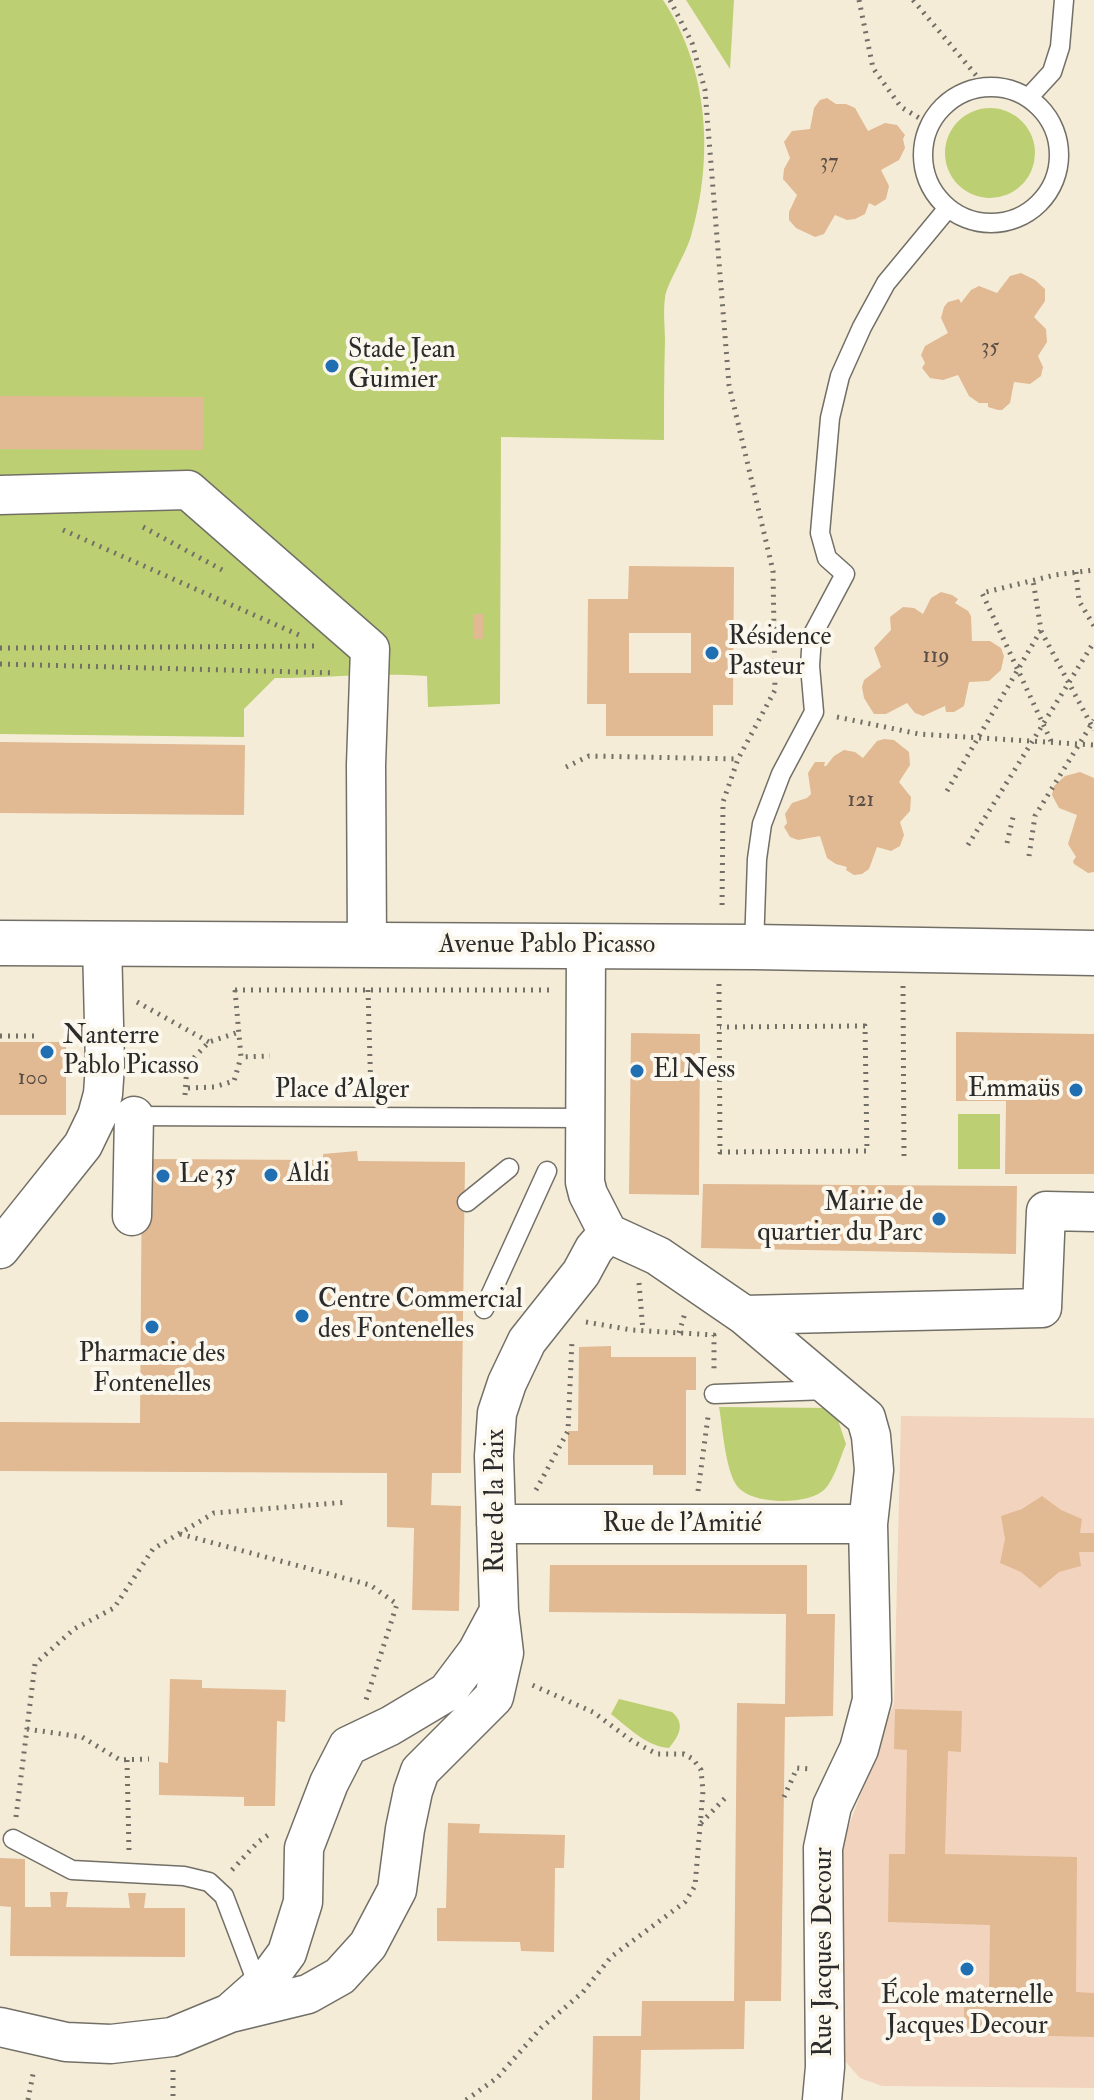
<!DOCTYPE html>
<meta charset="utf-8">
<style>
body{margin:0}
canvas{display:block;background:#f5ecd7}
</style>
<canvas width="1094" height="2100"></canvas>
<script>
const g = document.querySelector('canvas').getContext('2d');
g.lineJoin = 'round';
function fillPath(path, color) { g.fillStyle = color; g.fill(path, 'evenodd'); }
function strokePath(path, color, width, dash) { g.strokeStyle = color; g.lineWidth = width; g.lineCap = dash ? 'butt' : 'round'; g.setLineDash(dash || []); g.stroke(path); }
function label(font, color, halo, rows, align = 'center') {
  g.font = font + ' "IM FELL Double Pica",serif'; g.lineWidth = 8; g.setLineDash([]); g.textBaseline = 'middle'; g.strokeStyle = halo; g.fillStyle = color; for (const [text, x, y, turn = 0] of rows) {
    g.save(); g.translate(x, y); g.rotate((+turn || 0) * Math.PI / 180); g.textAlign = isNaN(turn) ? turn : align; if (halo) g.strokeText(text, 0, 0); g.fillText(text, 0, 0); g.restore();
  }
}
fillPath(new Path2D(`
 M 901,1416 L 1094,1418 L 1094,2088 L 882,2086 L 860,2078 L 843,2059 L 838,1875 L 843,1842 L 894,1703 Z`), '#f2d4be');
fillPath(new Path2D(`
 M 0,0 L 663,0 C 709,69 714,158 691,236 C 686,254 666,285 665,298 C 663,312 665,327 665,341 C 664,374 664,407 664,440 L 501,437 L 500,704 L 428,707 L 427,676 C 376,672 325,678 275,678 L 244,709 L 244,737 L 0,734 Z
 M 686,0 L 734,0 L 730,69 Z
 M945 153a45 45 0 1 1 90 0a45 45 0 1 1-90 0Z
 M 958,1114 L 1000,1114 L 1000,1169 L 958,1169 Z
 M 719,1407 L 834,1408 L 846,1444 C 840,1458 835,1478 825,1489 C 809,1506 751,1505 737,1486 C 725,1469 723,1429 719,1407 Z
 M 619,1699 L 672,1712 C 686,1724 679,1736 669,1748 C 647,1747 628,1727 611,1714 Z`), '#bcd073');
fillPath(new Path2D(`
 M 827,98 L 836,104 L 846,104 L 855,108 L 868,131 L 885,123 L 897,125 L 905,135 L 903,139 L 905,148 L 899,160 L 881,170 L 889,186 L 886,199 L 875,206 L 869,203 L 865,214 L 855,219 L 847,220 L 835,215 L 824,234 L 815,237 L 796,228 L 789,220 L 789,212 L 797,195 L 783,179 L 784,169 L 790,158 L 784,142 L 792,131 L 810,129 L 814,108 L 820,100 Z
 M 1021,273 L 1035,280 L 1045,289 L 1045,301 L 1034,317 L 1046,329 L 1047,342 L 1038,356 L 1043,367 L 1041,376 L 1030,384 L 1014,382 L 1010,403 L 1002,410 L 998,410 L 988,407 L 988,403 L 979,403 L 969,396 L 958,375 L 943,380 L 930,378 L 922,368 L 925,363 L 921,355 L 925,346 L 948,333 L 941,318 L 944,307 L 948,302 L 959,299 L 961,303 L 971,290 L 979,286 L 997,293 L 1010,276 Z
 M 0,396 L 204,397 L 203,450 L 0,449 Z
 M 629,566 L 734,567 L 733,705 L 713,705 L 713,736 L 606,736 L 606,704 L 587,704 L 588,599 L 628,599 ZM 629,633 L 691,633 L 691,673 L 629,673 Z
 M 941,592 L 952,595 L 958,599 L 955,603 L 968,611 L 971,616 L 972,641 L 990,641 L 1001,648 L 1004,656 L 1001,670 L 989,681 L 969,682 L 964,706 L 954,712 L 946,712 L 945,706 L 923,716 L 915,713 L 907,703 L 886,714 L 874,714 L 864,698 L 862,687 L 864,680 L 881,667 L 874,648 L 891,630 L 890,617 L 903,607 L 914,608 L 923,614 L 931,598 Z
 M 474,614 L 483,614 L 483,639 L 474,639 Z
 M 884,739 L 894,740 L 909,752 L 910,765 L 899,782 L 911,797 L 910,811 L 900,822 L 904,835 L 900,846 L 891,851 L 877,847 L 869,869 L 862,874 L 854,875 L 846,870 L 847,867 L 836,864 L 827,858 L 820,836 L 798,840 L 790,837 L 784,827 L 787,823 L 785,814 L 792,803 L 807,798 L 811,794 L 808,773 L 815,762 L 825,762 L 824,766 L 826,766 L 834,756 L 844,750 L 855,752 L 863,758 L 877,741 Z
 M 0,742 L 245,745 L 244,815 L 0,813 Z
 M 1080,772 L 1094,778 L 1094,872 L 1088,873 L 1074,864 L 1073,861 L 1076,857 L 1068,844 L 1077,815 L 1059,808 L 1052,795 L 1054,786 L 1065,776 Z
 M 956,1032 L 1094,1034 L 1094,1174 L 1005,1174 L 1006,1101 L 956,1101 Z
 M 631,1033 L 700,1034 L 699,1195 L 629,1194 Z
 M 0,1042 L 66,1042 L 66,1115 L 0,1115 Z
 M 357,1151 L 358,1161 L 465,1162 L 461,1473 L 432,1473 L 431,1505 L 461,1506 L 459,1611 L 412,1610 L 414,1528 L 387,1527 L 387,1473 L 0,1471 L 0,1422 L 140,1423 L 142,1159 L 323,1160 L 323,1154 Z
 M 703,1184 L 1017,1186 L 1016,1254 L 701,1248 Z
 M 611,1346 L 611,1357 L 696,1357 L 696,1390 L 686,1390 L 686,1475 L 653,1475 L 653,1465 L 568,1465 L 568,1431 L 578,1431 L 579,1347 Z
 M 1042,1496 L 1061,1510 L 1082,1519 L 1080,1533 L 1094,1533 L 1094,1552 L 1079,1552 L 1081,1566 L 1059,1572 L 1040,1588 L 1021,1572 L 1000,1563 L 1005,1539 L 1001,1516 L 1022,1509 Z
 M 550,1565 L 807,1565 L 807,1614 L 835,1614 L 833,1716 L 785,1717 L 781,2001 L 745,2001 L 744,2049 L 641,2050 L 640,2100 L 592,2100 L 593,2036 L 641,2036 L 642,2001 L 734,2001 L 737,1703 L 785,1704 L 786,1614 L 549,1612 Z
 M 170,1679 L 202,1680 L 202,1688 L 286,1690 L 285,1722 L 277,1721 L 275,1806 L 244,1806 L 244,1797 L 159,1795 L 159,1762 L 168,1763 Z
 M 895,1709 L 962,1711 L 961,1752 L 948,1751 L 945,1854 L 1077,1857 L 1076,1992 L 1094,1993 L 1094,2037 L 964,2034 L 964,1990 L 989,1991 L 990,1925 L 888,1922 L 889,1854 L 905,1854 L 907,1750 L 894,1749 Z
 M 448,1823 L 480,1824 L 479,1833 L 565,1835 L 564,1868 L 555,1868 L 554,1952 L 521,1951 L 520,1942 L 437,1941 L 437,1908 L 446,1908 Z
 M 0,1858 L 25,1859 L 25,1907 L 51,1907 L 50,1892 L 68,1892 L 66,1907 L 130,1908 L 128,1893 L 146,1893 L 144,1908 L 185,1908 L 185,1957 L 10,1956 L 11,1907 L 0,1906 Z`), '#e1b993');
const lane = new Path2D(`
 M923 155a68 68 0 1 1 136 0a68 68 0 1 1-136 0Z
 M 1029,97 L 1052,72 L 1060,47 L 1064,0
 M 754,947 L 757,859 L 762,824 L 781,774 L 814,712 L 810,666 L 812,636 L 845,574 L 827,558 L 820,533 L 830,418 L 840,376 L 862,327 L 886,283 L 948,208
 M 129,1116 L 586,1118
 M 467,1202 L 509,1168
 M 484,1309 L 547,1171
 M 714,1394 L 828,1390
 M 13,1839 L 72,1870 L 184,1876 L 209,1882 L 224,1896 L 259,1988`);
const street = new Path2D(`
 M 0,495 L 188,490 L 370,649 L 366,765 L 367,945
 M 586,946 L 585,1182 L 588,1194 L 608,1233 L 658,1256 L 744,1315 L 866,1418 L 871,1436 L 874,1470 L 868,1524 L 872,1700 L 859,1749 L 832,1806 L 823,1848 L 825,2067 L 822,2100
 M 132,1216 L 134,1116
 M 0,1249 L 83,1145 L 97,1116 L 103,1094 L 105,1065 L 102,943
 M 744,1315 L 1042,1308 L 1046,1211 L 1094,1212
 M 496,1524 L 868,1524
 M 232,2011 L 267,1980 L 287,1953 L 303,1902 L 304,1848 L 329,1783 L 348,1746 L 390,1726 L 447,1692 L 477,1652 L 499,1611
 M 0,2027 L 66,2042 L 111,2044 L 172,2037 L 230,2013 L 308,1994 L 340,1976 L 368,1945 L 397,1890 L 405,1829 L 413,1791 L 420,1771 L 494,1697 L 504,1653 L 499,1611 L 494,1456 L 497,1413 L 507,1383 L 527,1341 L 581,1273 L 594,1249 L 608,1233`);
const secondary = new Path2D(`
 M 0,943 L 754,947 L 1094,953`);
strokePath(lane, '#726f67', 21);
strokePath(street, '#726f67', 41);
strokePath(secondary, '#726f67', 47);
strokePath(new Path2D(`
 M 670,0 L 692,43 L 705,90 L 729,385 L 773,571 L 775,690 L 738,759 L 723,802 L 722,910
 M 859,0 L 873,68 L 901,107 L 929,124
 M 913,0 L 985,86
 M 143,527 L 226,572
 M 63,530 L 299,635
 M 1076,572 L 1079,601 L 1094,626
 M 1041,631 L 1094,730
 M 0,648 L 316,646
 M 0,664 L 335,673
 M 837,717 L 919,734 L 1094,745
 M 1051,741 L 982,593 L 1055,575 L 1094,570
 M 566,767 L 589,756 L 738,759
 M 947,791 L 1041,630 L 1033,580
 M 1007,843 L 1014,813
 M 968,845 L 1094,642
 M 1029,856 L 1035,816 L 1094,720
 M 719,984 L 720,1152 L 867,1151 L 865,1026 L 720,1027
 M 903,986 L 904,1156
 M 235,990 L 553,990
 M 235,990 L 241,1057 L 270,1056
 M 368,990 L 371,1096
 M 137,1002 L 209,1042
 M 0,1036 L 34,1036
 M 188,1088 L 214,1087 L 234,1081 L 241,1057
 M 185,1095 L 187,1065 L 209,1042 L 239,1032
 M 639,1283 L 643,1331
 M 586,1322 L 632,1330 L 714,1335 L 714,1372
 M 679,1333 L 685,1313
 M 134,1350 L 141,1350
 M 536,1490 L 568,1431 L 572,1340
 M 698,1491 L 708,1417
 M 180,1534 L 370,1585 L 397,1604 L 366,1700
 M 27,1729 L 82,1737 L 120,1760 L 149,1759
 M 127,1760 L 129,1851
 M 784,1797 L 797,1768 L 811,1769
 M 16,1817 L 35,1664 L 74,1629 L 114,1608 L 153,1549 L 214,1513 L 348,1502
 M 701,1823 L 727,1796
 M 232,1870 L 258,1842 L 271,1833
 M 173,2070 L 173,2100
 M 28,2100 L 34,2069
 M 466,2100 L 497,2078 L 541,2028 L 583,1992 L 611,1957 L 685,1902 L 695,1886 L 703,1791 L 701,1770 L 693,1759 L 684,1754 L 657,1754 L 632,1741 L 593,1712 L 532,1685`), '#726f67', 5, [2, 6]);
strokePath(lane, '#fff', 18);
strokePath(street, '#fff', 38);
strokePath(secondary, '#fff', 44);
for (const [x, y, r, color] of [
 [332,366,8,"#1f6fb2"],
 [712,653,8,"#1f6fb2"],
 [47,1052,8,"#1f6fb2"],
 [637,1071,8,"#1f6fb2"],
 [1076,1090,8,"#1f6fb2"],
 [271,1175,8,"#1f6fb2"],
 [163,1176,8,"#1f6fb2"],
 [939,1219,8,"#1f6fb2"],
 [302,1316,8,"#1f6fb2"],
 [152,1327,8,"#1f6fb2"],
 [967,1969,8,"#1f6fb2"]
]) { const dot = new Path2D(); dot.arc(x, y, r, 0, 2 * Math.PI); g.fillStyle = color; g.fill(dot); strokePath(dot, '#fbf7ec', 3); }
label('22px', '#584e45', null, [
 ["37",829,163],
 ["35",990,348],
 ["119",936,657],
 ["121",861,801],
 ["100",33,1079]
]);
label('26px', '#2b2b2b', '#fbf7ec', [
 ["Stade Jean",348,351],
 ["Guimier",348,381],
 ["Résidence",728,638],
 ["Pasteur",728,668],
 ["Nanterre",63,1037],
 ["Pablo Picasso",63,1067],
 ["El Ness",653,1071],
 ["Emmaüs",1060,1090,"right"],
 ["Aldi",287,1175],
 ["Le 35",179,1176],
 ["Mairie de",923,1204,"right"],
 ["quartier du Parc",923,1234,"right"],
 ["Centre Commercial",318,1301],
 ["des Fontenelles",318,1331],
 ["Pharmacie des",152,1355,"center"],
 ["Fontenelles",152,1385,"center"],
 ["École maternelle",967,1997,"center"],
 ["Jacques Decour",967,2027,"center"]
], 'left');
label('26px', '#2b2b2b', '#fbf7ec', [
 ["Avenue Pablo Picasso",547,946],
 ["Place d'Alger",342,1091],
 ["Rue de la Paix",497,1501,-90],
 ["Rue de l'Amitié",682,1525],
 ["Rue Jacques Decour",825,1952,-90]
]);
</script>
